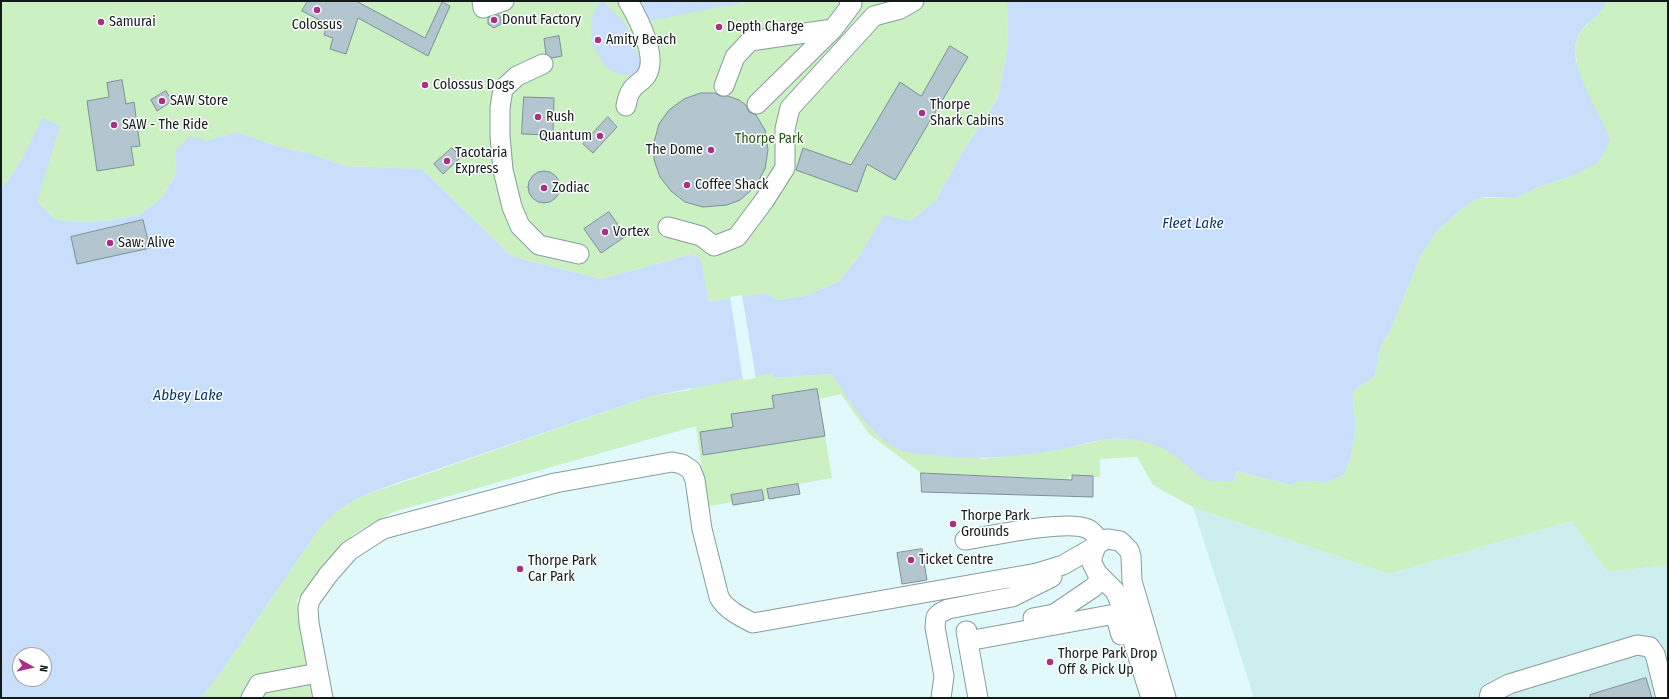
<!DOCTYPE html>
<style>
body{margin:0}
#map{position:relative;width:1669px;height:699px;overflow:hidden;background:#e1f9fa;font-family:"Fira Sans Condensed",sans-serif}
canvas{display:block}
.frame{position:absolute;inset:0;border:2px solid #121a1a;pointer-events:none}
.north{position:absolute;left:12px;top:647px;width:40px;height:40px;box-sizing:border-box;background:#fff;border:1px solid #a0a3a3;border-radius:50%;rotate:98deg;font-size:11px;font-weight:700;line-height:16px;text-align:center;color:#121a1a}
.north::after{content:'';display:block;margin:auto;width:14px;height:18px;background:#a93085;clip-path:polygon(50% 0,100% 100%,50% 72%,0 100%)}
</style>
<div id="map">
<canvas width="1669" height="699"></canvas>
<div class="frame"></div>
<div class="north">N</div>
</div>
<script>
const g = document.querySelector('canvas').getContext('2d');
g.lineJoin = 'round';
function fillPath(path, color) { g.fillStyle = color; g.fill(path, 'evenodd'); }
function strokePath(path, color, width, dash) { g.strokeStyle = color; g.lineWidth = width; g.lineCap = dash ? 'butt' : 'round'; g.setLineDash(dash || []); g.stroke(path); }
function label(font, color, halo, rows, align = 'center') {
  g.font = font + ' "Fira Sans Condensed",sans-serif'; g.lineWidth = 3; g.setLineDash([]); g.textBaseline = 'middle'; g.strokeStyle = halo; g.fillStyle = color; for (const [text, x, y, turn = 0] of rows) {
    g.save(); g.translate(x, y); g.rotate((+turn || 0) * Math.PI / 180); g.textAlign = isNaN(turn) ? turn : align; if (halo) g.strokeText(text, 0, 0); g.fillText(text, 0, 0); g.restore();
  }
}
fillPath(new Path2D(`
 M 1193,507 L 1389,574 L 1571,521 L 1608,572 L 1668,565 L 1668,698 L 1254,698 Z`), '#cdeeef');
fillPath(new Path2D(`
 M 1,1 L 1007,1 L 1008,46 L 998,98 L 963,151 L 936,200 L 910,221 L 860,255 L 838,282 L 805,296 L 777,300 L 767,293 L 759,295 L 773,378 L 832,374 L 853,405 L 874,431 L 983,459 L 1057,450 L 1108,439 L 1127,438 L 1149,442 L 1161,446 L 1209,480 L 1227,480 L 1234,482 L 1237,471 L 1290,485 L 1299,481 L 1316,481 L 1325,483 L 1344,475 C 1352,456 1355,441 1355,420 C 1355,414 1352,401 1353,395 C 1356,384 1370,383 1375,375 L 1381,345 L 1389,333 L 1422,253 L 1437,231 L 1464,207 L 1479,198 L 1516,198 L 1541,186 L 1572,176 L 1596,163 L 1581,80 L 1578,71 L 1575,48 L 1577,38 L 1581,31 L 1599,13 L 1608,1 L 1668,1 L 1668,565 L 1608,572 L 1571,521 L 1389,574 L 1193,507 L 1153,485 L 1137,457 L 1100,459 L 1100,477 L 1072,475 L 1067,479 L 921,473 L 869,434 L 841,394 L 819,399 L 832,478 L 798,484 L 800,494 L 733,505 L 732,502 L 707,507 L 696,426 L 393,512 L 352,535 L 297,600 L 316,698 L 201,698 L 219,675 L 319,529 L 337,511 L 360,497 L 631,403 L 651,396 L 691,390 L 730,299 L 709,302 L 701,259 L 692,254 L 601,279 L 514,257 L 508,253 L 422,169 L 344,166 L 312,154 L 276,146 L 238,132 L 175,151 L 176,174 L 162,198 L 139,215 L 113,220 L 84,222 L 56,220 L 37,201 L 43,118 C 30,143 20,168 1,188 Z`), '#cbf0c2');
fillPath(new Path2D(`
 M 600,1 L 603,1 L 625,23 L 642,65 L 633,75 L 620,75 L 605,67 L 592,44 L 591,18 Z
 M 641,1 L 741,1 L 741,3 L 649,21 Z
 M 1007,1 L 1608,1 C 1605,5 1602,10 1599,13 C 1593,20 1586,24 1581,31 C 1560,58 1601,112 1610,139 L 1604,154 L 1596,164 L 1572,176 L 1541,186 L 1516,198 L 1486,197 L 1479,198 L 1464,207 L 1437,231 L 1422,253 L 1389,333 L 1381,345 L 1375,375 C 1370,383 1356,384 1353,395 C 1352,401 1355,414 1355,420 C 1355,442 1352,456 1344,475 L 1325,483 L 1316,481 L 1299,481 L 1290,485 L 1237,471 L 1234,482 C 1226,479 1216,483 1207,480 C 1198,477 1190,468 1183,462 C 1166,448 1150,441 1128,439 C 1104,436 1080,446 1057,450 C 1013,457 973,461 930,455 C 917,454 903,453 892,446 C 866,429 848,399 832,374 L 773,378 L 772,373 L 651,396 L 394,484 L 360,497 L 337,511 L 319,529 L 219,675 L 201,698 L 1,698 L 1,188 C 20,168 30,143 42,118 L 60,126 L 37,201 L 56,220 L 84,222 L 113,220 L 139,215 L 162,198 L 176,174 L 175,151 L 190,136 L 206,141 L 238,132 L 276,146 L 312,154 L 344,166 L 422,169 L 508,253 L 514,257 L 601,279 L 692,254 L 701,259 L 709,302 L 767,293 L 777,300 L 805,296 L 838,282 L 860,255 L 884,215 L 910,221 L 936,200 L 963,151 L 998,98 L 1008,46 ZM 20,655 L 44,655 L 44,679 L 20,679 Z`), '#c9defa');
fillPath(new Path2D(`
 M 742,295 L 756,378 L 743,380 L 730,297 Z`), '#e1f9fa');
const building = new Path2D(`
 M 308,1 L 356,1 L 425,38 L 442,2 L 450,6 L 428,56 L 358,18 L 346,54 L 330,49 L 333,38 L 324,35 L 327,24 L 302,11 Z
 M 498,15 L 500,16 L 501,24 L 494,28 L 488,24 L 488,18 Z
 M 559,36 L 562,56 L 552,58 L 546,54 L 544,39 Z
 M 950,46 L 968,57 L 895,180 L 867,164 L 857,192 L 796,170 L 803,148 L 851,165 L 900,82 L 921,96 Z
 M 122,80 L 126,104 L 134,102 L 140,146 L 131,147 L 134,165 L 97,171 L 87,101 L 109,97 L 107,83 Z
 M 166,91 L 172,101 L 157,111 L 151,100 Z
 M 701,93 L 715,93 L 720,96 L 728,96 L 739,100 L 746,105 L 749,112 L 756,115 L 765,130 L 768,150 L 765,169 L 755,187 L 740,200 L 727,205 L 703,207 L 685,202 L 671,191 L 660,177 L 654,160 L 654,142 L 659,124 L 669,110 L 684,99 Z
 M 524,97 L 554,98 L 553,135 L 522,134 Z
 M 608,117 L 617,127 L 593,153 L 583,144 Z
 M 452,148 L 461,157 L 443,174 L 434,164 Z
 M528 187a16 16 0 1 1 32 0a16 16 0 1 1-32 0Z
 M 609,212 L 626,236 L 601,253 L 584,229 Z
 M 143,220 L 150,248 L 77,264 L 71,237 Z
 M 817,389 L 825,436 L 703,455 L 700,432 L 733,427 L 731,414 L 774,408 L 772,396 Z
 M 921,473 L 1072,480 L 1072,475 L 1093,476 L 1093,497 L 922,492 Z
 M 798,484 L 800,494 L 769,499 L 767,489 Z
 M 762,490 L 764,500 L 733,505 L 731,495 Z
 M 922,549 L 927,580 L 902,584 L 897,553 Z
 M 1646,678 L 1652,698 L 1590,698 L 1590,695 Z`);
fillPath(building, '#b3c6cf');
strokePath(building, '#7d9098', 1);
const minor = new Path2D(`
 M 482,1 L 483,8 L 504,1
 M 543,64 L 517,76 L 503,89 L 500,108 L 500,136 L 503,170 L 512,207 L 520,226 L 539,245 L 579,254
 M 724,86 L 735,57 L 750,41 L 833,29
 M 757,104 L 833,29 L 852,4 L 849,1
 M 626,106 C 627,101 628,95 631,91 C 634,85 642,82 646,76 C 659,58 638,18 628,1
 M 668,227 L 701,236 L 714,246 L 737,237 L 764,201 L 785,168 L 785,129 L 790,108 L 874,16 L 900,9 L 914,1
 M 965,540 C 991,536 1067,519 1088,529 C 1093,531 1097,538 1101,542
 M 1033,618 L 1054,614 L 1094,587 L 1101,577
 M 967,631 L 966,631 L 978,698
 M 968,641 L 1115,614 L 1121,635
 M 251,698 L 259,684 L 318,673
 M 323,698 L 309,623 L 308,608 L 310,600 L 328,575 L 349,551 L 383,529 L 555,483 L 672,462 L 682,464 L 691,470 L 695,480 L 702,529 L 719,597 C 725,609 741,617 753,623 L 1037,573 L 1063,565 L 1096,546
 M 941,698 L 944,676 L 935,627 L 936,617 L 940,613 L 948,609 L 1012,597 L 1052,577
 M 1151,698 L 1123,609 L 1115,591 L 1097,573 L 1092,563 L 1092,558 L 1096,546 L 1101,542 L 1107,539 L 1120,541 L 1129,550 L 1131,556 L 1132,581 L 1166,698
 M 1489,698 L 1490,694 L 1509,684 L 1637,645 L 1650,647 L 1655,654 L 1666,698`);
strokePath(minor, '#869d9d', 21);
strokePath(minor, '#fff', 19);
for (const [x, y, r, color] of [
 [317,10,4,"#a93085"],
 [494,20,4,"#a93085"],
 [101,22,4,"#a93085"],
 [719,27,4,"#a93085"],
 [598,40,4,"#a93085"],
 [425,85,4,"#a93085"],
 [162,101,4,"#a93085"],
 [922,113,4,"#a93085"],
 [538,117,4,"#a93085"],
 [114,125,4,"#a93085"],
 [600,136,4,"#a93085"],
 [711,150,4,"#a93085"],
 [447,161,4,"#a93085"],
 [687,185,4,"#a93085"],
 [544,188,4,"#a93085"],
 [605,232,4,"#a93085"],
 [110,243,4,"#a93085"],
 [953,524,4,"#a93085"],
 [911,560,4,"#a93085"],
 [520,569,4,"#a93085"],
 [1050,662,4,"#a93085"]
]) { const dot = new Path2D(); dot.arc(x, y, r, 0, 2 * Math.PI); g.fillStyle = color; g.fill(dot); strokePath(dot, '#fff', 1.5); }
label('14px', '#121a1a', '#fff', [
 ["Donut Factory",502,20],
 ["Samurai",109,22],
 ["Colossus",317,25,"center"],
 ["Depth Charge",727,27],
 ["Amity Beach",606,40],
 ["Colossus Dogs",433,85],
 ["SAW Store",170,101],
 ["Thorpe",930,105],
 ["Shark Cabins",930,121],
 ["Rush",546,117],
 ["SAW - The Ride",122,125],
 ["Quantum",592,136,"right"],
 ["The Dome",703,150,"right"],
 ["Tacotaria",455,153],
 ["Express",455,169],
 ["Coffee Shack",695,185],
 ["Zodiac",552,188],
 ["Vortex",613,232],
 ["Saw: Alive",118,243],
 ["Thorpe Park",961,516],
 ["Grounds",961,532],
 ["Ticket Centre",919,560],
 ["Thorpe Park",528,561],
 ["Car Park",528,577],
 ["Thorpe Park Drop",1058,654],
 ["Off & Pick Up",1058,670]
], 'left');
label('14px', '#275719', '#fff', [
 ["Thorpe Park",769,139]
]);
label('italic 15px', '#05366b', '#fff', [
 ["Fleet Lake",1193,224],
 ["Abbey Lake",188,396]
]);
</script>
